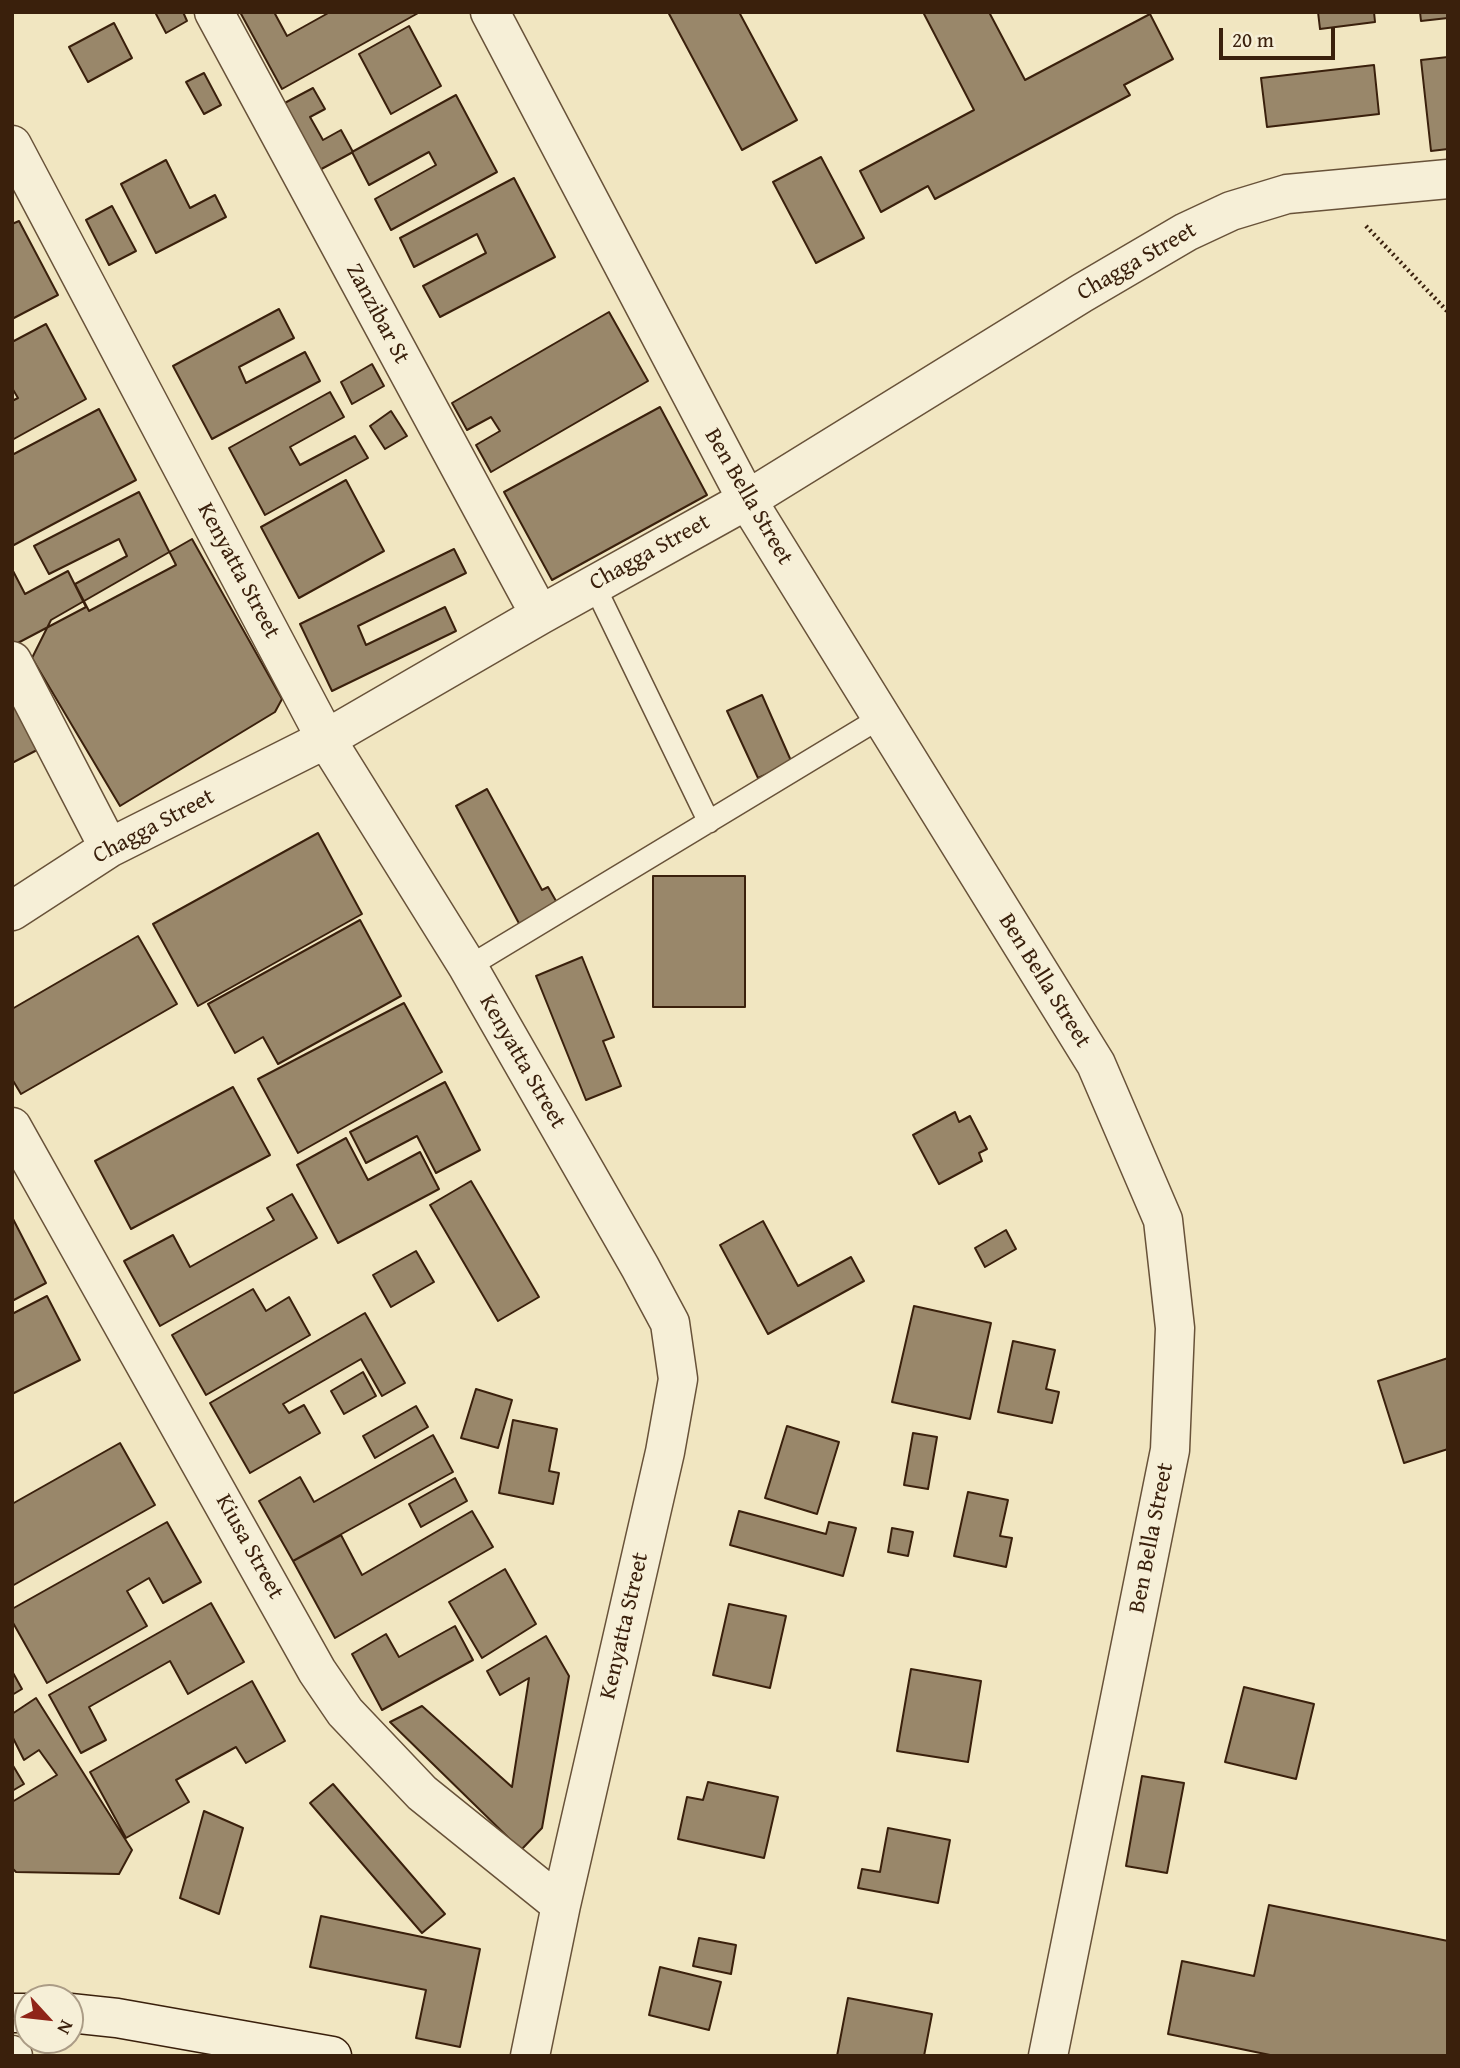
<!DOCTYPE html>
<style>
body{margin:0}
#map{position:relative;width:1460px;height:2068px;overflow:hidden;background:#f1e6c1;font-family:"Gentium Book Plus",serif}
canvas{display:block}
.frame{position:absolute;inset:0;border:14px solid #3a200c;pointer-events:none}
.north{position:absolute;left:14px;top:1984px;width:70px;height:70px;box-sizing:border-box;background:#f6efd7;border:2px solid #ab9c86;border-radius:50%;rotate:117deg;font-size:19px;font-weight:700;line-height:28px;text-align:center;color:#3a200c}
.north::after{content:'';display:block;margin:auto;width:24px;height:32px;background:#8f2418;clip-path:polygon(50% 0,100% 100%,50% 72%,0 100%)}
.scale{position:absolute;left:1219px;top:28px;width:116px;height:32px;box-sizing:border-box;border:4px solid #3a200c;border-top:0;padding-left:9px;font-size:21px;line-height:24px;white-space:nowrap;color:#3a200c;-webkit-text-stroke:5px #f6efd7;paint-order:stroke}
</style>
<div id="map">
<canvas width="1460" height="2068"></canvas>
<div class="frame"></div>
<div class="north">N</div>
<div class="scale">20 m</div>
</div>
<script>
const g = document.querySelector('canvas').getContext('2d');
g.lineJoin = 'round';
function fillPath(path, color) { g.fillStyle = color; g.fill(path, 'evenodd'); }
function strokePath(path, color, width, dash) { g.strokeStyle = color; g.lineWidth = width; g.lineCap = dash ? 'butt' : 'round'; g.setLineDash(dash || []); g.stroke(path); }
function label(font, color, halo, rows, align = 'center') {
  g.font = font + ' "Gentium Book Plus",serif'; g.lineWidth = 7; g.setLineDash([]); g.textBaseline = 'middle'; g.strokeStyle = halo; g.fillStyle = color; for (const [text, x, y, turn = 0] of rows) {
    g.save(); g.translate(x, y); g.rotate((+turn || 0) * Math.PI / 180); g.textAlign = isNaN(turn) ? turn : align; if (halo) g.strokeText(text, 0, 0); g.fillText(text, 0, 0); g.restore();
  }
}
const building = new Path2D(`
 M 155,12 L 183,12 L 187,21 L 166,33 Z
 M 240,12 L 274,12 L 287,36 L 330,12 L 420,12 L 282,89 Z
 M 668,12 L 739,12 L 797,120 L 742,150 Z
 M 923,12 L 989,12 L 1025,80 L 1150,14 L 1173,59 L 1124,85 L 1130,95 L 935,199 L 928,186 L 881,212 L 860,171 L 974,110 Z
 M 1318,12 L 1374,12 L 1375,22 L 1320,29 Z
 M 1420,12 L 1448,12 L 1448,18 L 1421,21 Z
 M 114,23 L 132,58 L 88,82 L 69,47 Z
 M 409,26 L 441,86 L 391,114 L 359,54 Z
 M 1448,57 L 1448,149 L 1431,151 L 1421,60 Z
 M 1374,65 L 1379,114 L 1267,127 L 1261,78 Z
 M 204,73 L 221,105 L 204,114 L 186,82 Z
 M 313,88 L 325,109 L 310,117 L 323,140 L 341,130 L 353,152 L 314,173 L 279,106 Z
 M 456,95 L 497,172 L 391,230 L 375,199 L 436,165 L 429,152 L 369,185 L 352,152 Z
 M 821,157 L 864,238 L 816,263 L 773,182 Z
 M 166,160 L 190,208 L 215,195 L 226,217 L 156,253 L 121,184 Z
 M 514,178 L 555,257 L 440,317 L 423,286 L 486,253 L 477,234 L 414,267 L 400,238 Z
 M 112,206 L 136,251 L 109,265 L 86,220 Z
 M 19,221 L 58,295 L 12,319 L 12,224 Z
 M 279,309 L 294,338 L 239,367 L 246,383 L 305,352 L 320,381 L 212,439 L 173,366 Z
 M 609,312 L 648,381 L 491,472 L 476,445 L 500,431 L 491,417 L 467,430 L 452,403 Z
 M 46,324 L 86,399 L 12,440 L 12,401 L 18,398 L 12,388 L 12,342 Z
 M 372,364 L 384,386 L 352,404 L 341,382 Z
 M 330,392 L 344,417 L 290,447 L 300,465 L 355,436 L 368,458 L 265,515 L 229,448 Z
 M 660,407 L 707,495 L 552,580 L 504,492 Z
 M 99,409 L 136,480 L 12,546 L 12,455 Z
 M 391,411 L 407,436 L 385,449 L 370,426 Z
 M 346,480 L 384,551 L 299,598 L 261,527 Z
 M 139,492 L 176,565 L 89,611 L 75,584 L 127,556 L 119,539 L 49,574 L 34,546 Z
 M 192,539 L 282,699 L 275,712 L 120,806 L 32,658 L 51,620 Z
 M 454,549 L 466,573 L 358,626 L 366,645 L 445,607 L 456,631 L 332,691 L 300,624 Z
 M 12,569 L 25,594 L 68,571 L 86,607 L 14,645 L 12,641 Z
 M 12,695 L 39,749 L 12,763 Z
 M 762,695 L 792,763 L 758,778 L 727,711 Z
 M 487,789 L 542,890 L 548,887 L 560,908 L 522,929 L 456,806 Z
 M 318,833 L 362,914 L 198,1006 L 153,924 Z
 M 653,876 L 745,876 L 745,1007 L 653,1007 Z
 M 360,920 L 401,996 L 278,1064 L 263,1037 L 235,1053 L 208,1004 Z
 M 138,936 L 177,1004 L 21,1094 L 12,1079 L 12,1009 Z
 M 582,957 L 614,1037 L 603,1041 L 621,1086 L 586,1100 L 536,976 Z
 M 404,1003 L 442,1072 L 298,1153 L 258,1079 Z
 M 445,1082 L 480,1150 L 436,1173 L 417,1136 L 366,1163 L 350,1132 Z
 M 233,1087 L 270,1155 L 131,1229 L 95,1161 Z
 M 955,1112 L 959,1122 L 970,1116 L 987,1149 L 979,1153 L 982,1161 L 939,1184 L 913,1135 Z
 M 346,1138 L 368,1180 L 420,1152 L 439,1189 L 338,1243 L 297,1165 Z
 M 471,1181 L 539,1297 L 498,1321 L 430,1205 Z
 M 292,1194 L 317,1238 L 160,1326 L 124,1261 L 173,1235 L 190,1267 L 274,1220 L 267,1208 Z
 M 12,1217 L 46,1283 L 12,1301 Z
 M 763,1221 L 798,1286 L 851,1257 L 864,1281 L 768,1334 L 720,1245 Z
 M 1006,1230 L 1016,1249 L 985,1267 L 975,1248 Z
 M 416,1251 L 434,1282 L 391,1307 L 373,1275 Z
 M 253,1289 L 266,1311 L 289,1297 L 310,1335 L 206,1395 L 172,1335 Z
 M 47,1296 L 80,1360 L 12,1394 L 12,1314 Z
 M 914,1306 L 991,1323 L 970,1419 L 892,1402 Z
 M 365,1313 L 405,1383 L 382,1396 L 361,1359 L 283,1404 L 289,1413 L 304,1405 L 320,1433 L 250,1473 L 210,1403 Z
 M 1013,1341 L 1055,1350 L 1046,1389 L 1059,1392 L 1052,1423 L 998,1412 Z
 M 1448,1358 L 1448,1449 L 1404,1463 L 1378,1381 Z
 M 363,1372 L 376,1396 L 344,1414 L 331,1391 Z
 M 476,1389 L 512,1400 L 498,1448 L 461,1438 Z
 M 416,1406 L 428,1427 L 375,1458 L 363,1436 Z
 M 513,1420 L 557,1429 L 549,1471 L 559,1473 L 553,1504 L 499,1493 Z
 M 787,1426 L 839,1442 L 817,1514 L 765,1498 Z
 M 913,1433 L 937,1437 L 928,1489 L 904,1485 Z
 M 433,1435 L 453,1472 L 293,1561 L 259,1501 L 300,1477 L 314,1502 Z
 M 120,1443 L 155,1505 L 12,1586 L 12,1504 Z
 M 455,1478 L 467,1501 L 421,1527 L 409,1504 Z
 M 968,1492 L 1008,1500 L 1000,1536 L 1012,1538 L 1006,1567 L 954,1556 Z
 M 472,1511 L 493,1547 L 335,1638 L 293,1561 L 341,1535 L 362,1575 Z
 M 739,1511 L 826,1534 L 829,1522 L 856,1528 L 843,1576 L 730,1545 Z
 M 167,1522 L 201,1582 L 163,1603 L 149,1578 L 127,1591 L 147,1626 L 47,1683 L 12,1621 L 12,1609 Z
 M 892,1528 L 913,1532 L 908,1556 L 888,1552 Z
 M 505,1569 L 536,1624 L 482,1658 L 449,1602 Z
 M 211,1603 L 244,1662 L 188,1694 L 170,1661 L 89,1707 L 106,1740 L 81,1753 L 49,1695 Z
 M 729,1604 L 786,1616 L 770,1688 L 713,1675 Z
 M 455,1626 L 473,1660 L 382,1710 L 352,1654 L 386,1634 L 399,1657 Z
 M 546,1636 L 569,1676 L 542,1828 L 521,1850 L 390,1722 L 422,1706 L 512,1787 L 529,1678 L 500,1695 L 487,1671 Z
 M 911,1669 L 981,1681 L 968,1762 L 897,1751 Z
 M 12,1671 L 22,1689 L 12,1695 Z
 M 252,1681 L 285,1741 L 246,1763 L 236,1747 L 176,1780 L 189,1802 L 126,1838 L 90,1772 Z
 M 1244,1687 L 1314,1704 L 1296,1779 L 1225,1762 Z
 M 36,1698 L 132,1850 L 119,1874 L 16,1872 L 12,1868 L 12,1802 L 57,1775 L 39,1750 L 24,1760 L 12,1736 L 12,1714 Z
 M 12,1764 L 24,1784 L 12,1791 Z
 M 1142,1776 L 1184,1783 L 1167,1873 L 1126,1866 Z
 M 708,1782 L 778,1797 L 764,1858 L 678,1839 L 687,1797 L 703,1800 Z
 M 333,1784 L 445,1914 L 422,1933 L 310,1803 Z
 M 204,1811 L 243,1828 L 219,1914 L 180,1898 Z
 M 888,1828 L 950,1840 L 938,1903 L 858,1888 L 862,1869 L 880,1872 Z
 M 1269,1905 L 1448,1941 L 1448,2056 L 1275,2056 L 1168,2034 L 1182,1961 L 1254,1976 Z
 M 321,1916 L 480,1949 L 460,2047 L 416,2038 L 426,1990 L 310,1967 Z
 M 699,1938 L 736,1945 L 731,1974 L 693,1966 Z
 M 660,1967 L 721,1982 L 709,2030 L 649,2015 Z
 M 848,1998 L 932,2014 L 924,2056 L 837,2056 Z`);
fillPath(building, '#99876a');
strokePath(building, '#3a200c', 2);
const service = new Path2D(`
 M 594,585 L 709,822
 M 468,967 L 880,718`);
const minor = new Path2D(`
 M 214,12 L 540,615
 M 490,12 L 747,500 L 1096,1064 L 1163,1220 L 1175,1328 L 1170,1450 L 1048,2056
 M 12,145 L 326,739 L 468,967 L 640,1267 L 670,1323 L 678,1379 L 665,1452 L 561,1905 L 530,2056
 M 12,661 L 109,848
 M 12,911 L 109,848 L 326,739 L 540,615 L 747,500 L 1082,293 L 1186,232 L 1231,211 L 1287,194 L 1448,179
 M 12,1127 L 317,1671 L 345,1712 L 422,1793 L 561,1905
 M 12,2055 L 13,2056`);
const secondary = new Path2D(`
 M 12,2013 L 28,2013
 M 70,2013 L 117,2018 L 332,2056`);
strokePath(service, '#685239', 24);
strokePath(minor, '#685239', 41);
strokePath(secondary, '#3a200c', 41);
strokePath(new Path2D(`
 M 1366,226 L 1448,312`), '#3a200c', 4.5, [2, 3.5]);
strokePath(service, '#f6efd7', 21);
strokePath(minor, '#f6efd7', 38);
strokePath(secondary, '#f6efd7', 38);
label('23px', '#3a200c', '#f6efd7', [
 ["Chagga Street",1137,262,-30],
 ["Zanzibar St",377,314,62],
 ["Ben Bella Street",748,497,60],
 ["Chagga Street",650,553,-29],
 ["Kenyatta Street",238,571,62],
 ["Chagga Street",154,827,-28],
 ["Ben Bella Street",1044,981,58],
 ["Kenyatta Street",522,1062,60],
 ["Ben Bella Street",1152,1538,-79],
 ["Kiusa Street",249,1547,61],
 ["Kenyatta Street",625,1626,-77]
]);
</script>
